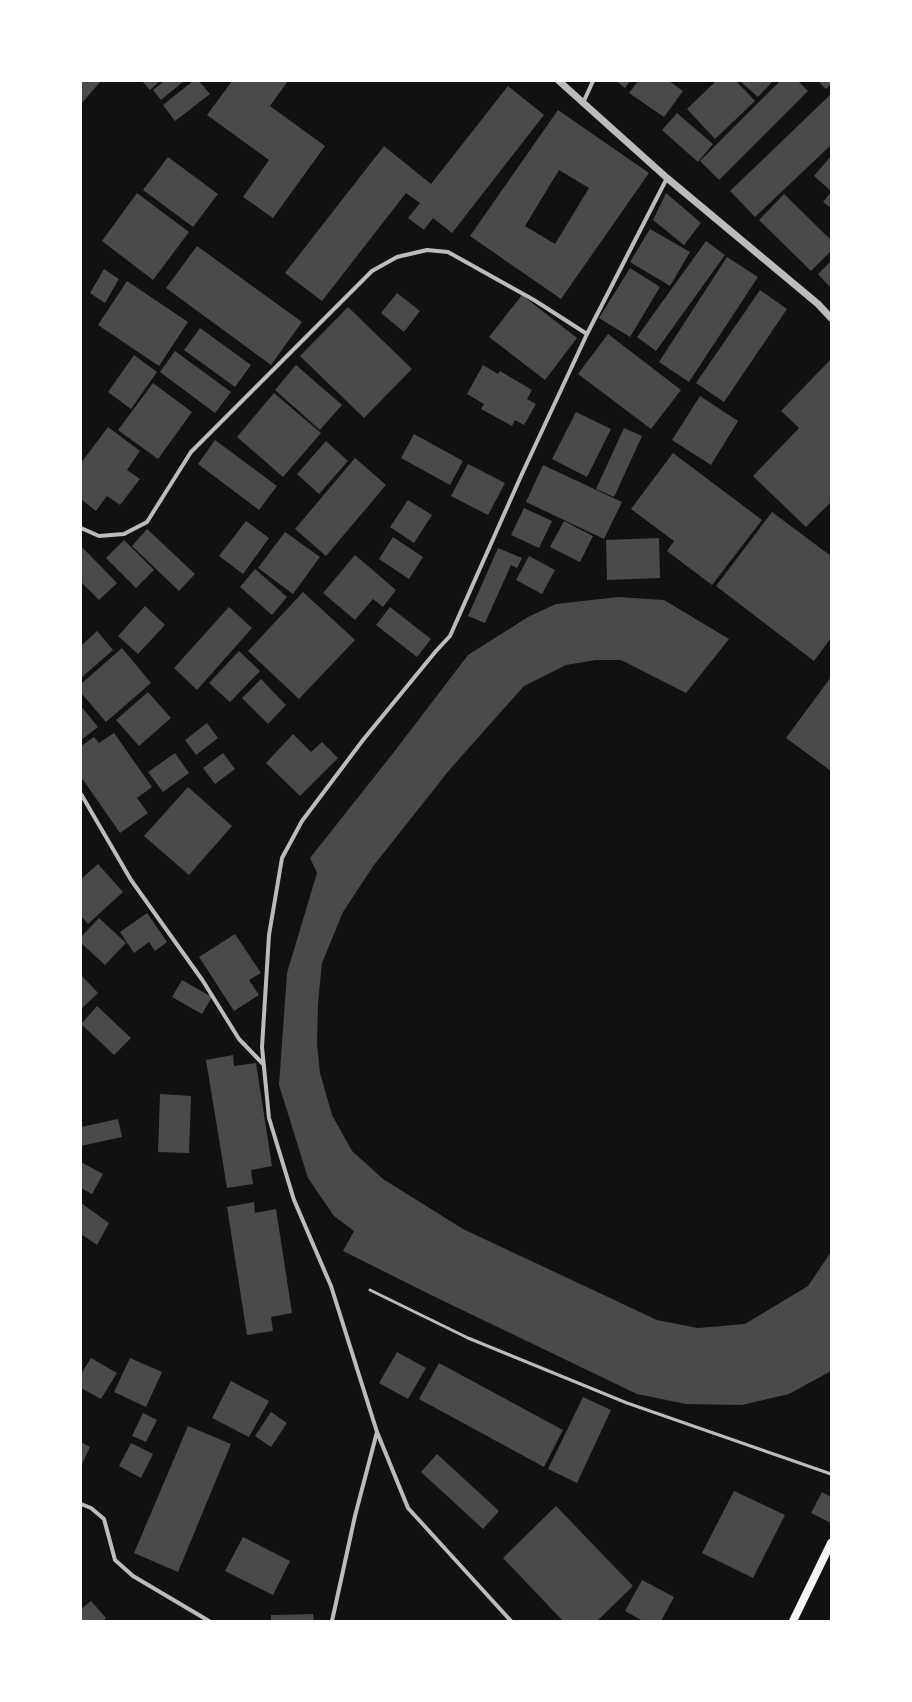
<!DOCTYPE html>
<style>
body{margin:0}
#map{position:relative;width:912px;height:1702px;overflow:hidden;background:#111;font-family:"Roboto Condensed",sans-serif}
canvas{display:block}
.frame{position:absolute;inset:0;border:82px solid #fff;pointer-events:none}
</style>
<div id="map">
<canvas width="912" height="1702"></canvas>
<div class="frame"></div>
</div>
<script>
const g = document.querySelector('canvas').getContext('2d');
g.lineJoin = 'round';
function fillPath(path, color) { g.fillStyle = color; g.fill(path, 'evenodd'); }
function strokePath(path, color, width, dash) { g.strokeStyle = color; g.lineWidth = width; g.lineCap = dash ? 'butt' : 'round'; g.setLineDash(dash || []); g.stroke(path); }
fillPath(new Path2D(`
 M 81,81 L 101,81 L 81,104 Z
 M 142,81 L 160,81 L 150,90 Z
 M 164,81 L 184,81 L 161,100 L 153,90 Z
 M 193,81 L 199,81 L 210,94 L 175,121 L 163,105 Z
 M 232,81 L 288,81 L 270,106 L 325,146 L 273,218 L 243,197 L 269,160 L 207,115 Z
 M 616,81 L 630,81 L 625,88 Z
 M 638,81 L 669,81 L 683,91 L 664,117 L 629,93 Z
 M 716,81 L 736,81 L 755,101 L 715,139 L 687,109 Z
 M 740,81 L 773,81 L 758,97 Z
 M 780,81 L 798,81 L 808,91 L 719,180 L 700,161 Z
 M 818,81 L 831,81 L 831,84 L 826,89 Z
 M 508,86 L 544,115 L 452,233 L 433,218 L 424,230 L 408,218 L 420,203 L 406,193 L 322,301 L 285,273 L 384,146 L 431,184 Z
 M 831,94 L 831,145 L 755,217 L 730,191 Z
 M 558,110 L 649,173 L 561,299 L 470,236 ZM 559,170 L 589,188 L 555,244 L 525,226 Z
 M 677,113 L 713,144 L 698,162 L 662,130 Z
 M 831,156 L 831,191 L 814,176 Z
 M 168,157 L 218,194 L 193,227 L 143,190 Z
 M 831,192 L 831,208 L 823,202 Z
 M 137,193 L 189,232 L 153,280 L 102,241 Z
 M 666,193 L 701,223 L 684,245 L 653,220 Z
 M 784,194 L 831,240 L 831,251 L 811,271 L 759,220 Z
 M 650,229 L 690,252 L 670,286 L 630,262 Z
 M 706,241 L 725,255 L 656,351 L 637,337 Z
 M 197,246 L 302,322 L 271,365 L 166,288 Z
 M 727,257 L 758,277 L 689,382 L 659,362 Z
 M 831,261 L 831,288 L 818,274 Z
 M 630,268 L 660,287 L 630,337 L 599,318 Z
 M 104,269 L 119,279 L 105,303 L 90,293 Z
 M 127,281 L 188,322 L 159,366 L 98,325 Z
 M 760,290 L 787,309 L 724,402 L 696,383 Z
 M 397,293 L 420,311 L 404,332 L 381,313 Z
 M 522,295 L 577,338 L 545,380 L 489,337 Z
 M 348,307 L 412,369 L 364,418 L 300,356 Z
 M 200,328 L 251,365 L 235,387 L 184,350 Z
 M 608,334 L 681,390 L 651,429 L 578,374 Z
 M 175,351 L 231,392 L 215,413 L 160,372 Z
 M 134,355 L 157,372 L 131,409 L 108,392 Z
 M 831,359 L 831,502 L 806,527 L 753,476 L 799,428 L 781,411 Z
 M 296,365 L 342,405 L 320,430 L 275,390 Z
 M 483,365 L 498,374 L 500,371 L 532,390 L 527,399 L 536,404 L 524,425 L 515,420 L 512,426 L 481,409 L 484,404 L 467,394 Z
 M 153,383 L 192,412 L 158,459 L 118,430 Z
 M 274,393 L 321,433 L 283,477 L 237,437 Z
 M 700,396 L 738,421 L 711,465 L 672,440 Z
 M 576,412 L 611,429 L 587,477 L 552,459 Z
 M 108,427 L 140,451 L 127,470 L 140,479 L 120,505 L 107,496 L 96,511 L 81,499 L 81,463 Z
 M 624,428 L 642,436 L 614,497 L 596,489 Z
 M 414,434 L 463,461 L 450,485 L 401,458 Z
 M 215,440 L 277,486 L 259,510 L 198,464 Z
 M 326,441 L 348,461 L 319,494 L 297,474 Z
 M 673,453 L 762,520 L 712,585 L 667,551 L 674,541 L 631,509 Z
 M 355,458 L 386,485 L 326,556 L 295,529 Z
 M 468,464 L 505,483 L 488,515 L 451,496 Z
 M 543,465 L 622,502 L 604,539 L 526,502 Z
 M 408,500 L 432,515 L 414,543 L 390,527 Z
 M 524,508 L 552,521 L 539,548 L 511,535 Z
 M 772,512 L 831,556 L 831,638 L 814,661 L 716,586 Z
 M 246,521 L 269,538 L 243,574 L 219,556 Z
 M 564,521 L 593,536 L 580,562 L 550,547 Z
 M 147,529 L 195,574 L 179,591 L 132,546 Z
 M 285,532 L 320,557 L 293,594 L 258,568 Z
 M 393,537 L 423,557 L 409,579 L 379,559 Z
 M 659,538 L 660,578 L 607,580 L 606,540 Z
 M 124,540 L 154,570 L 136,588 L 106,558 Z
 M 83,548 L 117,583 L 99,600 L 81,582 L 81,549 Z
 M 498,548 L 522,558 L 517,568 L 511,565 L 485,623 L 468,616 Z
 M 355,555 L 396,590 L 383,607 L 373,599 L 355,620 L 323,593 Z
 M 529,556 L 555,570 L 542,594 L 516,580 Z
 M 255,569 L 287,597 L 272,615 L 240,587 Z
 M 303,592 L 355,640 L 299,699 L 248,651 Z
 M 618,597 L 664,600 L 729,639 L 686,693 L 621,660 L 596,660 L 566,665 L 524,686 L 451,768 L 374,865 L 343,912 L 322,963 L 318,1003 L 317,1044 L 320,1073 L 332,1115 L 352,1151 L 383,1179 L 463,1229 L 657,1320 L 698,1328 L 745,1324 L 808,1286 L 831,1252 L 831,1371 L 789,1394 L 742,1405 L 686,1404 L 637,1394 L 431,1295 L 343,1251 L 354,1231 L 334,1216 L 308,1178 L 279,1085 L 287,973 L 317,873 L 310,858 L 394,752 L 468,655 L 528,617 L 556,604 Z
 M 145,606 L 165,625 L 138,654 L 118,636 Z
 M 229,607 L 252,628 L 197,690 L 174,668 Z
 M 390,607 L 431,639 L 417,657 L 376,625 Z
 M 97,631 L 113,650 L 81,678 L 81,646 Z
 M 122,648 L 151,683 L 106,722 L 81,693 L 81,684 Z
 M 239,651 L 260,671 L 230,702 L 209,683 Z
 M 831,677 L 831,771 L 786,738 Z
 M 261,679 L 286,705 L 268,724 L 242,698 Z
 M 148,692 L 171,718 L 139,746 L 116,720 Z
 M 81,706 L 98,727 L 81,740 Z
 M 207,723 L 218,738 L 196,755 L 185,740 Z
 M 114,733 L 152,787 L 137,798 L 148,813 L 120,833 L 81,777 L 81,746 L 94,737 L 99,743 Z
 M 293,734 L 311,752 L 322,742 L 338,758 L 300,796 L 266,763 Z
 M 175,753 L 189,773 L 163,792 L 148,772 Z
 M 223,753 L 235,769 L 215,784 L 203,768 Z
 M 188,787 L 232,826 L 189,875 L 144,836 Z
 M 98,864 L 123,892 L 88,924 L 81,916 L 81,879 Z
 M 147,913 L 167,942 L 155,951 L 149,942 L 134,953 L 120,932 Z
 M 99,918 L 126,943 L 105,965 L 81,943 L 81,937 Z
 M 235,934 L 261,973 L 249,980 L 259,995 L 234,1011 L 199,957 Z
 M 81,975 L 98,993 L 81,1009 Z
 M 182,980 L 212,997 L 202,1014 L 172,997 Z
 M 97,1006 L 131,1038 L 114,1055 L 81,1024 Z
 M 233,1055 L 234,1066 L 256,1063 L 272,1166 L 251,1170 L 253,1184 L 227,1188 L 206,1060 Z
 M 160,1094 L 191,1096 L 189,1153 L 158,1152 Z
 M 118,1119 L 122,1137 L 81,1146 L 81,1127 Z
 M 81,1162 L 103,1174 L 92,1194 L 81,1188 Z
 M 254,1202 L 255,1213 L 276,1209 L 292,1313 L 271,1317 L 273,1331 L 247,1335 L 227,1207 Z
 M 81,1203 L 109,1223 L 97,1245 L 81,1234 Z
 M 397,1352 L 426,1368 L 408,1399 L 379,1383 Z
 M 91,1358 L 117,1373 L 101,1399 L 81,1388 L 81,1374 Z
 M 130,1358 L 162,1372 L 146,1407 L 114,1392 Z
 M 439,1363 L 563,1430 L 544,1467 L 419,1399 Z
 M 231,1381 L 269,1401 L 249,1437 L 212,1418 Z
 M 583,1397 L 611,1410 L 577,1483 L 548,1469 Z
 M 271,1412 L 287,1423 L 271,1447 L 255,1436 Z
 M 143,1413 L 157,1420 L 146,1442 L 132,1436 Z
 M 188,1426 L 231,1444 L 178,1572 L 134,1553 Z
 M 81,1442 L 90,1447 L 81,1466 Z
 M 131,1443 L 153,1454 L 141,1478 L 119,1466 Z
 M 437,1454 L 499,1511 L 483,1529 L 421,1472 Z
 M 734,1491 L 785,1515 L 753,1578 L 702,1553 Z
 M 822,1492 L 831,1497 L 831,1523 L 811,1513 Z
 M 556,1506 L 633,1586 L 597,1621 L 563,1621 L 503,1558 Z
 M 243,1537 L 290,1561 L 273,1595 L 225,1571 Z
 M 642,1580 L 674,1597 L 661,1621 L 643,1621 L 625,1611 Z
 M 91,1601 L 106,1618 L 103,1621 L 81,1621 L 81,1609 Z
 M 313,1614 L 314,1621 L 271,1621 L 271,1615 Z`), '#4a4a4a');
strokePath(new Path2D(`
 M 370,1290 L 468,1338 L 627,1403 L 831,1474`), '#bcbcbc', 3);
strokePath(new Path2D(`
 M 583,103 L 593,81
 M 81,528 L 99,536 L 124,534 L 147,522 L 191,452 L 372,271 L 397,257 L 427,250 L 448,252 L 534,300 L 587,334
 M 81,794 L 131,880 L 203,981 L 239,1039 L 264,1065
 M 81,1504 L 91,1508 L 104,1519 L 115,1560 L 133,1576 L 209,1621
 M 332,1621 L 355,1516 L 377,1432
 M 511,1621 L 408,1508 L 377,1432 L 331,1286 L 294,1200 L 269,1118 L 262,1047 L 269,935 L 282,858 L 302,821 L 363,740 L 436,651 L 450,636 L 521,476 L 587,334 L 667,178`), '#bcbcbc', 4);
strokePath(new Path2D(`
 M 559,81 L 667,178 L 818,304 L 831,318`), '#bcbcbc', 7);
strokePath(new Path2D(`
 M 793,1621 L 831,1543`), '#f5f5f5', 8);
</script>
